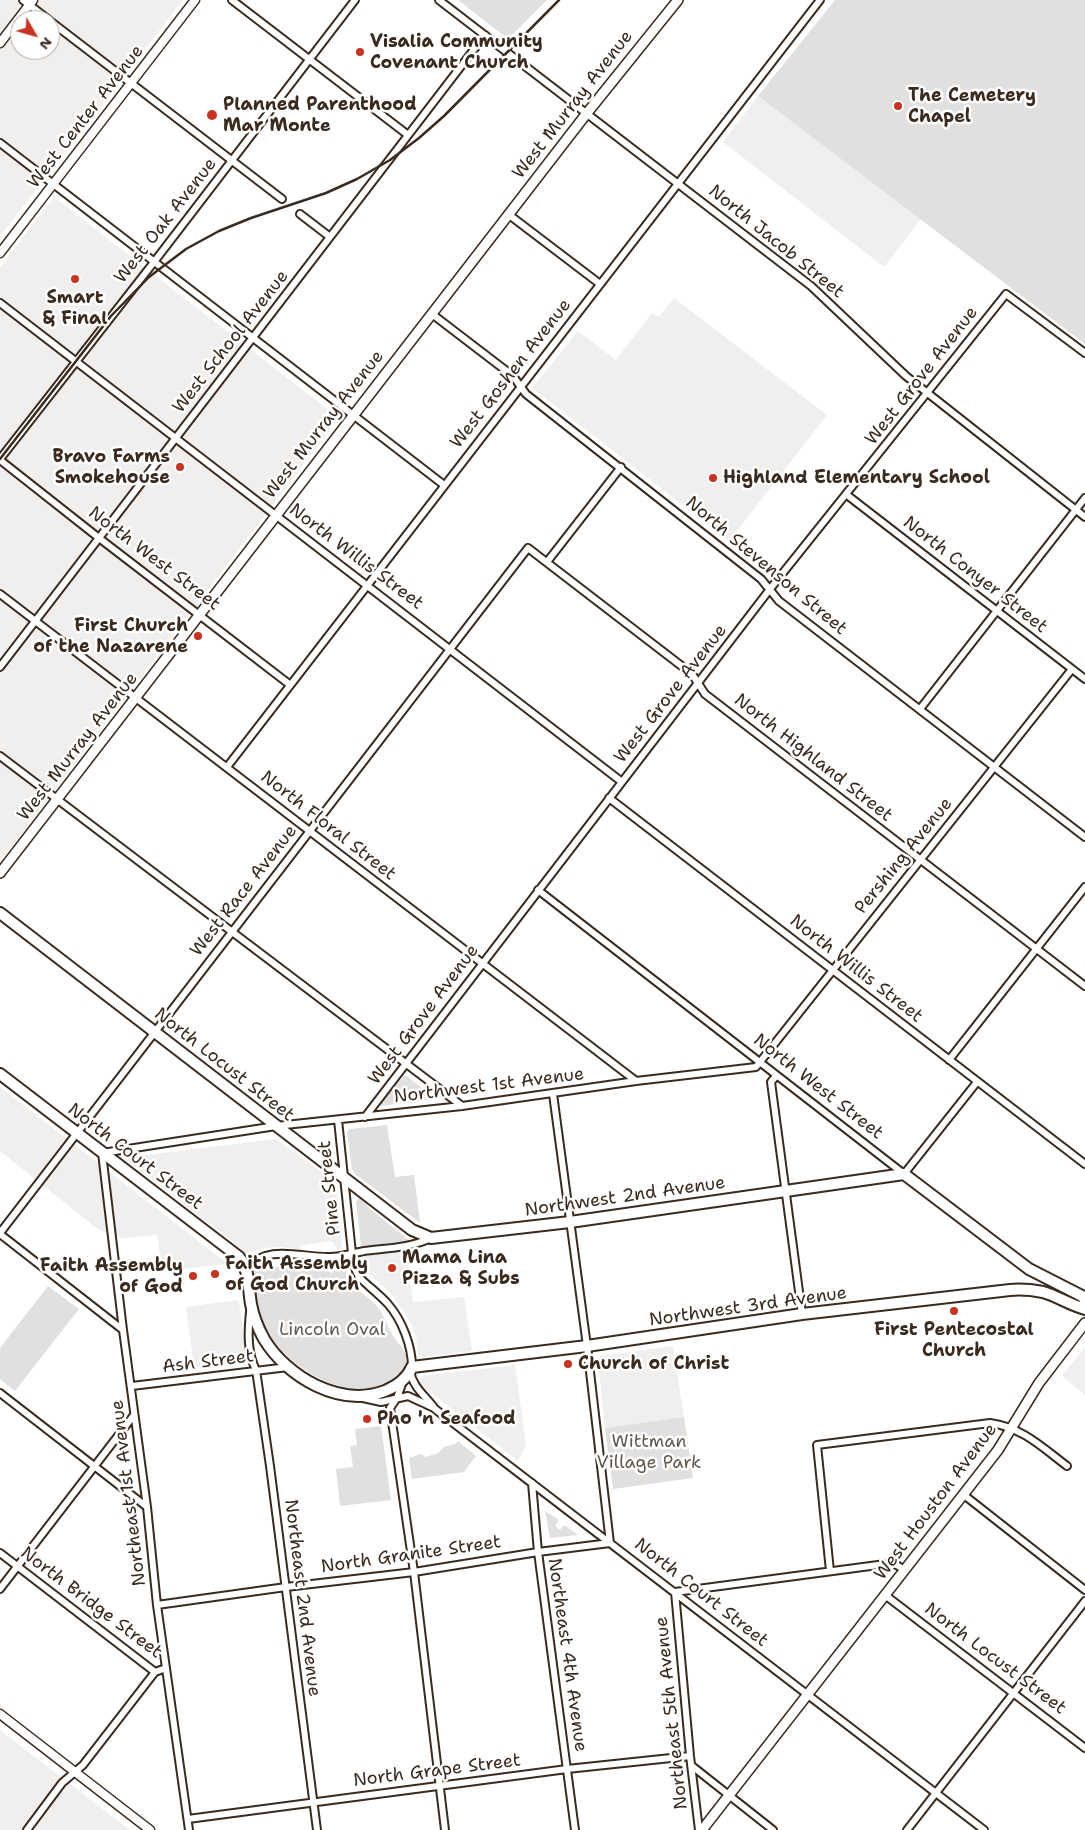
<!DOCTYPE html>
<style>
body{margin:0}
#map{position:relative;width:1085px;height:1830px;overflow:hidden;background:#fff;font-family:"Shantell Sans",sans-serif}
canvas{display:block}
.north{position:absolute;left:10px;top:10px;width:50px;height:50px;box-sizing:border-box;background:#fff;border:1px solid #b1aaa5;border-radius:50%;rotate:128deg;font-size:14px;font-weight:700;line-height:20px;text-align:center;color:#3b2a1e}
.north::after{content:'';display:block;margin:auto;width:18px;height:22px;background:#c8321e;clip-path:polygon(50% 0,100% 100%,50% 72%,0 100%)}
</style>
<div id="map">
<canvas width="1085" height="1830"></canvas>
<div class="north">N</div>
</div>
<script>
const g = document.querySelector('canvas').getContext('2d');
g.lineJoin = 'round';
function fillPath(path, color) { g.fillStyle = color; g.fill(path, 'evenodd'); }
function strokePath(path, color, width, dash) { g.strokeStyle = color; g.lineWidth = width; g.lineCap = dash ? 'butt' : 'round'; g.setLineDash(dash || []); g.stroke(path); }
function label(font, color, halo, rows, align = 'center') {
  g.font = font + ' "Shantell Sans",sans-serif'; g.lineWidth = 5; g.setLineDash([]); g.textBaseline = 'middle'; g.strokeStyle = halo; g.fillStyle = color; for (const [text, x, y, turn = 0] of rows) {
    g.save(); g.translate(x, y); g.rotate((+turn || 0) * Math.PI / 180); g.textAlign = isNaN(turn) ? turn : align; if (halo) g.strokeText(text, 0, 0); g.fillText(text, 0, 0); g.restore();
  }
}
fillPath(new Path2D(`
 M 0,0 L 183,0 L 0,236 ZM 20,20 L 50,20 L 50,50 L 20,50 Z
 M 758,96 L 921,219 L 884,267 L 723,142 Z
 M 54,197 L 339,418 L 0,862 L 0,267 Z
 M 674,298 L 827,415 L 729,541 L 532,388 L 578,331 L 616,360 L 652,313 L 659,317 Z
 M 0,1087 L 228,1264 L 162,1271 L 157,1235 L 122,1238 L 99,1230 L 0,1151 Z
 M 276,1139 L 333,1180 L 336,1184 L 342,1249 L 338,1250 L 331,1241 L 299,1246 L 302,1250 L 281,1247 L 263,1248 L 250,1252 L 253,1259 L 251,1260 L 236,1244 L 129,1162 L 128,1159 L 130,1157 Z
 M 407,1251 L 413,1302 L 464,1297 L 472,1351 L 423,1357 L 418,1354 L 416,1338 L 410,1321 L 400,1306 L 389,1291 L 366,1272 L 363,1265 L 362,1258 L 365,1255 Z
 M 236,1300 L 239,1302 L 247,1361 L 194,1368 L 186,1307 Z
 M 673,1346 L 684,1417 L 605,1428 L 598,1361 L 601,1356 Z
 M 1085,1347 L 1085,1395 L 1062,1376 Z
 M 515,1365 L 526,1445 L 518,1461 L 421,1385 L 420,1381 L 422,1376 Z
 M 0,1730 L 130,1830 L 0,1830 Z`), '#f1efee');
fillPath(new Path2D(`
 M 458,0 L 547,0 L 508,39 Z
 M 835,0 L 1085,0 L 1085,344 L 758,96 Z
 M 406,1075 L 435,1099 L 381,1106 L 380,1101 L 388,1091 Z
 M 387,1125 L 395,1177 L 414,1175 L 420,1223 L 355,1174 L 352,1169 L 347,1132 L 350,1129 Z
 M 360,1197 L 366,1203 L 369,1208 L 410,1241 L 365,1246 L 361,1245 L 356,1201 Z
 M 261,1262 L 263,1266 L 268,1269 C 290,1262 310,1263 332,1273 L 340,1264 L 343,1263 C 346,1269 346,1275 350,1281 C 357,1290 367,1296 375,1304 C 385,1315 388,1329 396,1340 C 400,1346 405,1349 406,1356 C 408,1365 404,1373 397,1379 C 356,1409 293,1371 269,1335 C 263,1325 260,1315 257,1303 C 255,1292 251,1277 255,1266 Z
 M 48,1286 L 79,1309 L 15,1391 L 0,1379 L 0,1348 Z
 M 684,1417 L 693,1478 L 613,1489 L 605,1428 Z
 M 381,1426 L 391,1500 L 340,1506 L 336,1469 L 353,1467 L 350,1446 L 357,1445 L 355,1429 Z
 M 458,1441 L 476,1456 L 464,1472 L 412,1479 L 409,1458 L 421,1454 L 425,1457 L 438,1453 L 444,1447 L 455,1444 Z
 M 545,1511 L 559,1520 L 555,1526 L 560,1530 L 563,1526 L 566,1526 L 578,1535 L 550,1538 Z`), '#e2e0de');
const minor = new Path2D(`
 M 23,0 L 49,20
 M 232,0 L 408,135
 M 439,0 L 811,286 L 906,376 L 1085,517
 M 50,21 L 282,199
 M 0,143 L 444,485
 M 300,214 L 330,237
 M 508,214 L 600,284
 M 0,303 L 622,782
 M 432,314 L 513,376 L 526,394 L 761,579 L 779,601 L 1085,837
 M 0,459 L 154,262 L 355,0
 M 0,460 L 99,538 L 289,684
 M 847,495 L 1085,679
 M 547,562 L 621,467
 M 0,594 L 636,1081
 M 0,667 L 485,35
 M 920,709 L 1085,498
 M 0,756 L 462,1106
 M 227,767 L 820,0
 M 609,798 L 1085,1164
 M 538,890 L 904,1174 L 977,1082
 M 949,1060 L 1085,887
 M 776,1076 L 771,1082 L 802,1314
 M 365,1117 L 770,589 L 1006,294 L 1085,353
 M 338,1120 L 352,1253 L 356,1271 L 359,1277 C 369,1287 379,1294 388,1304 C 402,1320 412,1346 412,1367
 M 0,1233 L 528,548 L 692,674 L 705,694 L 1085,986
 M 0,1234 L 123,1330
 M 246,1269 C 267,1243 302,1258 330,1257 C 341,1257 353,1253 364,1251 C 387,1248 410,1248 431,1238
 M 250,1312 C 248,1332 247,1352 256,1370 L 270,1466 L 317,1830
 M 410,1371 C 413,1388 426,1396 435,1409 C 618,1549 800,1690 984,1830
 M 403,1381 L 397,1398 L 390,1408 L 414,1572 L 445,1830
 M 132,1386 L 288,1367
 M 0,1393 L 147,1507
 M 363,1398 L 381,1402 L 408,1396 L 434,1408
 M 532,1483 L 538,1552 L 575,1830
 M 964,1495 L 1085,1590
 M 0,1553 L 155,1672 L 166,1668
 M 830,1571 L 817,1445 L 990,1423 C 1022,1427 1043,1448 1067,1466
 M 0,1589 L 134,1415
 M 885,1595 L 1085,1748
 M 157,1605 L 286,1587 L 414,1572 L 538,1552 L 610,1543 L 587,1346 L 553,1094
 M 692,1766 L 773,1830
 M 188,1819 L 567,1769 L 690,1756
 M 27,1830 L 62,1783 L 83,1765 L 155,1672
 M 189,1830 L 157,1605 L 147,1507 L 123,1330 L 102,1153 L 276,1126 L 462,1106 L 636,1081 L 756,1067 L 1072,669
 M 699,1830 L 690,1756 L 675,1592 L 893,1563 L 905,1570
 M 907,1830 L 1085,1601`);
const tertiary = new Path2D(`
 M 0,43 L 33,0
 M 0,253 L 195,0
 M 0,1714 L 150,1830`);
const secondary = new Path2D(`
 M 0,873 L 587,113 L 678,0
 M 702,1830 L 998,1450 L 1039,1383 L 1085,1323`);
const primary = new Path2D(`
 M 0,913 L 412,1230 L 431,1238 L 570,1222 L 904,1174 L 1029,1269 L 1082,1296 L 1085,1300
 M 0,1074 L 239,1257 C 250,1271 248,1287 251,1304 C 253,1316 258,1328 264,1339 C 287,1377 340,1408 385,1391 C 397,1386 407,1379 412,1367 L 587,1346 L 802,1314 L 1010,1290 C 1021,1289 1032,1290 1043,1292 C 1057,1296 1070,1305 1085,1309`);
strokePath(minor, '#3b2a1e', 10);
strokePath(tertiary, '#3b2a1e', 11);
strokePath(secondary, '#3b2a1e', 12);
strokePath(primary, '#3b2a1e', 14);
strokePath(minor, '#fff', 6);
strokePath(tertiary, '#fff', 8);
strokePath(secondary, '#fff', 9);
strokePath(primary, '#fff', 10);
strokePath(new Path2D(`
 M 0,459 L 111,316 L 149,277 L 186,249 L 219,231 L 251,218 L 326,193 L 357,179 L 390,160 L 419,138 L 444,116 L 559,0`), '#3b2a1e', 2.5);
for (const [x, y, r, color] of [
 [360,52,5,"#c8321e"],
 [898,106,5,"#c8321e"],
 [212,115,6,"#c8321e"],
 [75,279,5,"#c8321e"],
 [180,467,5,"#c8321e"],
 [713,478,5,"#c8321e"],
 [198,636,5,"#c8321e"],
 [392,1268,5,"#c8321e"],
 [215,1274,5,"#c8321e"],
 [193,1276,5,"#c8321e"],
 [954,1311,5,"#c8321e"],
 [568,1364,5,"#c8321e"],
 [367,1419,5,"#c8321e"]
]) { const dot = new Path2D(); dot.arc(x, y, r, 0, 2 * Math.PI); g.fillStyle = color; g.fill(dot); strokePath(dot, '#fff', 2); }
label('bold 18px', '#3b2a1e', '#fff', [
 ["Visalia Community",370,42],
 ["Covenant Church",370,63],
 ["The Cemetery",908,96],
 ["Chapel",908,117],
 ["Planned Parenthood",223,105],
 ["Mar Monte",223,126],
 ["Smart",75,298,"center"],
 ["& Final",75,319,"center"],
 ["Bravo Farms",170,457,"right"],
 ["Smokehouse",170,478,"right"],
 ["Highland Elementary School",723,478],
 ["First Church",188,626,"right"],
 ["of the Nazarene",188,647,"right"],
 ["Mama Lina",402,1258],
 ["Pizza & Subs",402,1279],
 ["Faith Assembly",225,1264],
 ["of God Church",225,1285],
 ["Faith Assembly",183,1266,"right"],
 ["of God",183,1287,"right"],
 ["First Pentecostal",954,1330,"center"],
 ["Church",954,1351,"center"],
 ["Church of Christ",578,1364],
 ["Pho 'n Seafood",377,1419]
], 'left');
label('18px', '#3b2a1e', '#fff', [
 ["West Murray Avenue",573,105,-52],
 ["West Center Avenue",86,117,-52],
 ["West Oak Avenue",166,221,-52],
 ["North Jacob Street",776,242,39],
 ["West School Avenue",231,342,-52],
 ["West Goshen Avenue",511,374,-52],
 ["West Grove Avenue",922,376,-52],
 ["West Murray Avenue",324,425,-52],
 ["North Willis Street",356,557,37],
 ["North West Street",154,559,37],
 ["North Stevenson Street",766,566,40],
 ["North Conyer Street",975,575,38],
 ["West Grove Avenue",671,694,-52],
 ["West Murray Avenue",78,747,-52],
 ["North Highland Street",813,758,38],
 ["North Floral Street",328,826,38],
 ["Pershing Avenue",904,856,-51],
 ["West Race Avenue",244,891,-52],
 ["North Willis Street",856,969,38],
 ["West Grove Avenue",424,1015,-53],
 ["North Locust Street",224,1065,38],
 ["Northwest 1st Avenue",489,1086,-7],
 ["North West Street",818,1087,38],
 ["North Court Street",135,1157,37],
 ["Pine Street",330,1188,-96],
 ["Northwest 2nd Avenue",625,1197,-8],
 ["Northwest 3rd Avenue",748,1307,-8],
 ["Ash Street",208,1362,-7],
 ["Northeast 1st Avenue",129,1493,-97],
 ["West Houston Avenue",936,1502,-53],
 ["North Granite Street",411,1555,-8],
 ["North Court Street",701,1593,38],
 ["Northeast 2nd Avenue",302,1598,83],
 ["North Bridge Street",91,1603,37],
 ["Northeast 4th Avenue",567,1655,82],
 ["North Locust Street",995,1659,37],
 ["Northeast 5th Avenue",672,1713,-96],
 ["North Grape Street",437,1771,-7]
]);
label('18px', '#65584e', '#fff', [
 ["Lincoln Oval",332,1330],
 ["Wittman",649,1442],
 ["Village Park",649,1463]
]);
</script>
